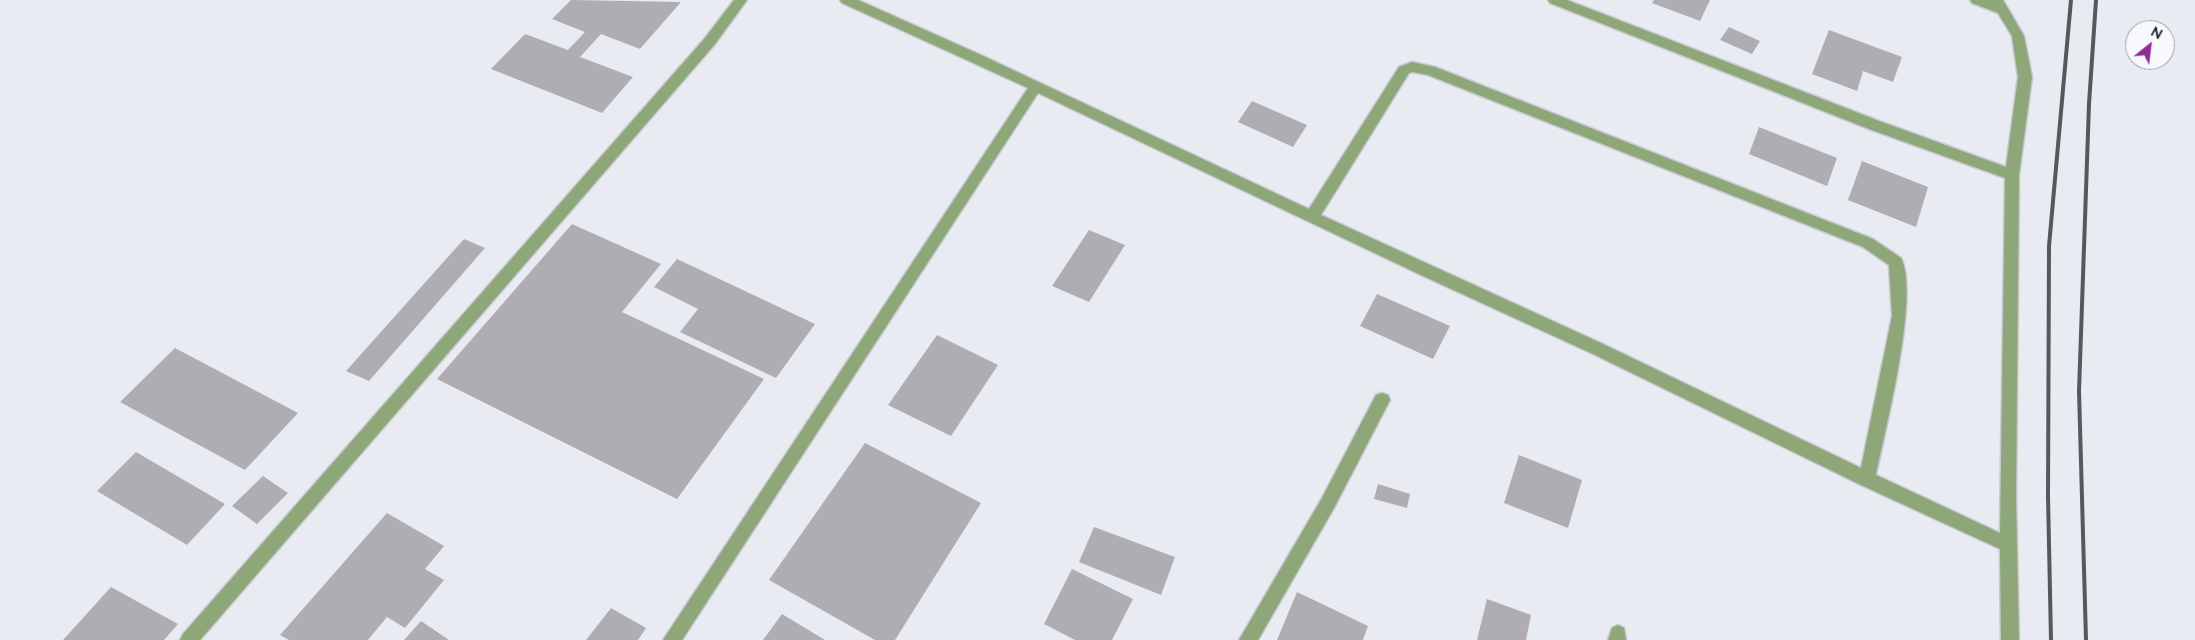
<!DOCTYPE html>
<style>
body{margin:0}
#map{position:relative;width:2195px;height:640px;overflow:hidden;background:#e9ebf2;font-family:Mulish,sans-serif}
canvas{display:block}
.north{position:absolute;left:2125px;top:20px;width:50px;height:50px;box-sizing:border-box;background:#f7f9fe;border:1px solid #9e9fa3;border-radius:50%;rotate:29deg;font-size:14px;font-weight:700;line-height:20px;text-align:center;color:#18191b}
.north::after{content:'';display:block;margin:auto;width:18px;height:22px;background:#902d95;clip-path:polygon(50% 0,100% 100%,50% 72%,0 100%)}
</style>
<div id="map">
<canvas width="2195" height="640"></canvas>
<div class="north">N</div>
</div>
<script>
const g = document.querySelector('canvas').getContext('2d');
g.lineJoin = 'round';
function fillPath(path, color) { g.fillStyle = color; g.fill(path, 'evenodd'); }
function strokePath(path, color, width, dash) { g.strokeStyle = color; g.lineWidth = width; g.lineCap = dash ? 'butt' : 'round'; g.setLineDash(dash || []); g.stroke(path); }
fillPath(new Path2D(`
 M 571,0 L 681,2 L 640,49 L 601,34 L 580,57 L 633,77 L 602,113 L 491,69 L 525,34 L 568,50 L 585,32 L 552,19 Z
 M 1654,0 L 1710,0 L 1700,21 L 1652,3 Z
 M 1729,27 L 1760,41 L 1752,54 L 1720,40 Z
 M 1829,30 L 1902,57 L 1893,82 L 1863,71 L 1857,91 L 1812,74 Z
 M 1252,101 L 1307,125 L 1293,147 L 1238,122 Z
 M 1759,127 L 1837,158 L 1827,186 L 1749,154 Z
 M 1862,161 L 1928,187 L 1916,227 L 1848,200 Z
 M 572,224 L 661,264 L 622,312 L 764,379 L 677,499 L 437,379 Z
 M 1089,230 L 1125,245 L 1089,302 L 1052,286 Z
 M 464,239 L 485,248 L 369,381 L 346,371 Z
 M 677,259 L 815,324 L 776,378 L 680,332 L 698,309 L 654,287 Z
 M 1377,294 L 1450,326 L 1433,359 L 1360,326 Z
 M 937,335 L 998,365 L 951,436 L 888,405 Z
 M 175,348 L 298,413 L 245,470 L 120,402 Z
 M 865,443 L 981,503 L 895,640 L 875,640 L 769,580 Z
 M 136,452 L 225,504 L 187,545 L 97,491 Z
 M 1519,455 L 1582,480 L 1568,528 L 1504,503 Z
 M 263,476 L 288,493 L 257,524 L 232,506 Z
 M 1378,484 L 1410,494 L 1407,508 L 1374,499 Z
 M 387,513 L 444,546 L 425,569 L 444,580 L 405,628 L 387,617 L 368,640 L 289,640 L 280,635 Z
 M 1094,527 L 1175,557 L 1161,595 L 1079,562 Z
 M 1072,569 L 1133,599 L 1112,640 L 1075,640 L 1044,624 Z
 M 111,587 L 178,624 L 164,640 L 63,640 Z
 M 1297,592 L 1368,626 L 1363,640 L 1277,640 Z
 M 1487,599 L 1531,615 L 1526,640 L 1477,640 Z
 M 611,608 L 646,628 L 638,640 L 586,640 Z
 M 782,614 L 825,640 L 763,640 Z
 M 421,621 L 449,640 L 404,640 Z`), '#afadb3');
const street = new Path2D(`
 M 734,0 L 747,0 L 715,44 L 200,640 L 180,640 L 183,634 L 705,38 Z
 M 840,0 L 858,0 L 981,55 L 1309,209 L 1399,67 L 1412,62 L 1435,67 L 1873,239 L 1901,258 C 1920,295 1885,430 1876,475 L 2000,533 L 2005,178 L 1869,129 L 1550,3 L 1548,0 L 1567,0 L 1879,121 L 2006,167 L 2018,77 L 2012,36 L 1998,13 L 1972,3 L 1970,0 L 2003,0 L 2024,36 L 2032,77 L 2019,175 L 2016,498 L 2019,640 L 2001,640 L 2000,549 L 1861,485 L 1593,354 L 1423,276 L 1038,93 L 682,640 L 663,640 L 1028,88 L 842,3 ZM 1413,72 L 1428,75 L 1863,247 L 1889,265 L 1892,316 L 1861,468 L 1603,344 L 1321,215 L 1409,73 Z
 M 1382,393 L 1388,395 L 1390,400 L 1334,508 L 1258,640 L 1239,640 L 1322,498 L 1376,395 Z
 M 1618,625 L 1624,628 L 1626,640 L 1608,640 L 1612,628 Z`);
strokePath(street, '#c8c9d0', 3);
fillPath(street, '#8da778');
strokePath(new Path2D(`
 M 2051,640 L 2048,496 L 2049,246 L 2071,0
 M 2086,640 L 2079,391 L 2089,104 L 2096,0`), '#57585c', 4);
</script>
